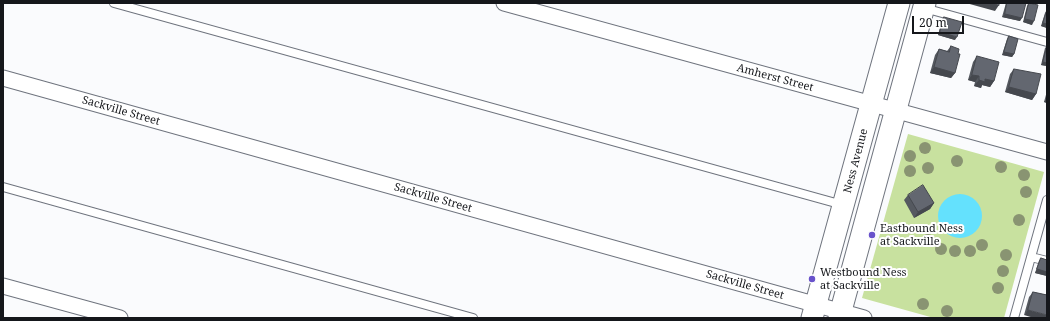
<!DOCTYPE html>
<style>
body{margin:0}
#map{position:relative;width:1050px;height:321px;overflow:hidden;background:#fafbfd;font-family:"Noto Serif",serif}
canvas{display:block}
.frame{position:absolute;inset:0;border:4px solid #15171b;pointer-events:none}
.scale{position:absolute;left:912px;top:16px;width:52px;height:18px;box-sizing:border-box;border:2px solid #15171b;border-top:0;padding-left:5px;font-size:12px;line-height:14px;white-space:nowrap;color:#15171b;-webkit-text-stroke:3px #fff;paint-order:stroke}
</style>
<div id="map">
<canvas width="1050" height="321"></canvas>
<div class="frame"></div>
<div class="scale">20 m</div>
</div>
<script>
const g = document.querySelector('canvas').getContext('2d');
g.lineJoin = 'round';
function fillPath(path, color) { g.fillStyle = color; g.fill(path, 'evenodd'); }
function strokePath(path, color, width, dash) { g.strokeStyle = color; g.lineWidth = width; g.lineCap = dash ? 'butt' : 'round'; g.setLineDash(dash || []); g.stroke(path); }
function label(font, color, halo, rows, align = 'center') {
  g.font = font + ' "Noto Serif",serif'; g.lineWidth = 4; g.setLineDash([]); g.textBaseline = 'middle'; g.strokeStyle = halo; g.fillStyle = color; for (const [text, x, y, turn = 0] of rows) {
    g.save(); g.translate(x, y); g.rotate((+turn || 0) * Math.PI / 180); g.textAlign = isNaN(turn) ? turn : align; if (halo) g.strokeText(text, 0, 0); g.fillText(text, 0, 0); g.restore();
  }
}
fillPath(new Path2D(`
 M 908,134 L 1044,172 L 1004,318 L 934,318 L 862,298 Z`), '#c8e19f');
fillPath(new Path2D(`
 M938 216a22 22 0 1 1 44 0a22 22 0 1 1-44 0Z`), '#64e1fd');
const service = new Path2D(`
 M 114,3 L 843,205
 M 924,8 L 1047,42
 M 3,187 L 473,318
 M 1031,257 L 1047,261
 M 1014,318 L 1047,200`);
const minor = new Path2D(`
 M 504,3 L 1047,152
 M 3,78 L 864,318
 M 3,286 L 120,318`);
const secondary = new Path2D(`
 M 812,318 L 899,3
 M 839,318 L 925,3`);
strokePath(service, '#6f747e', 10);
strokePath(minor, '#6f747e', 17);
strokePath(secondary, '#6f747e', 23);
strokePath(service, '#fff', 8);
strokePath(minor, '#fff', 15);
strokePath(secondary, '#fff', 21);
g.fillStyle = '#899472';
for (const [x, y] of [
 [925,148],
 [910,156],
 [957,161],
 [1001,167],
 [928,168],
 [910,171],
 [1024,175],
 [1026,192],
 [1019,220],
 [928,240],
 [982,245],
 [941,249],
 [955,251],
 [970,251],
 [1006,255],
 [1003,271],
 [998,288],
 [923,304],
 [947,311]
]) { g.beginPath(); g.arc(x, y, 6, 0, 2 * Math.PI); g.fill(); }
fillPath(new Path2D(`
 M 1006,3 L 1025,3 L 1020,21 L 1002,17 Z
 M 1029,3 L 1032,25 L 1023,22 L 1027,6 Z
 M 1047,10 L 1047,28 L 1041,26 L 1045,13 Z
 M 944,17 L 955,40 L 938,35 L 942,20 Z
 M 1009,36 L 1014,54 L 1012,57 L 1002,55 L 1007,39 Z
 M 951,46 L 958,54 L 955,73 L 951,78 L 930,73 L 935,55 L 939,49 L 947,51 Z
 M 1047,46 L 1047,66 L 1041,65 L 1045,48 Z
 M 977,56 L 994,81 L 990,87 L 982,85 L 981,88 L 974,86 L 975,82 L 968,80 L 973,62 Z
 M 1014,69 L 1036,94 L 1032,100 L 1005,92 L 1010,74 Z
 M 1047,91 L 1047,103 L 1044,102 Z
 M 908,195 L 934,203 L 930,209 L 914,218 L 904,200 Z
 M 1041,258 L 1047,260 L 1047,276 L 1035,273 L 1039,261 Z
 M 1033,292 L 1047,295 L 1024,315 L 1029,297 Z`), '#555960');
fillPath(new Path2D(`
 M 966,3 L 992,3 L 999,5 L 995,11 Z
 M 1005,14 L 1022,18 L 1020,21 L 1002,17 Z
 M 1025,19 L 1034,21 L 1032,25 L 1023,22 Z
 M 1043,23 L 1047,24 L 1047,28 L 1041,26 Z
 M 940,32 L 957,37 L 955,40 L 938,35 Z
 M 1004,52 L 1014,54 L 1012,57 L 1002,55 Z
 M 1043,62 L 1047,63 L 1047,66 L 1041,65 Z
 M 934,67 L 955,73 L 951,78 L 930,73 Z
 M 972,75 L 979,76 L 975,82 L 968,80 Z
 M 985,79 L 994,81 L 990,87 L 982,85 L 981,88 L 974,86 L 979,80 Z
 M 1009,87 L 1036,94 L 1032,100 L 1005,92 Z
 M 1047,98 L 1047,103 L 1044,102 Z
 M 934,203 L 930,209 L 914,218 L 918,212 Z
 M 1037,269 L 1047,272 L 1047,276 L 1035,273 Z
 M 1028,310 L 1047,315 L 1047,318 L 1034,318 L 1024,315 Z`), '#45484e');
const building = new Path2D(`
 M 992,3 L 999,3 L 999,5 Z
 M 1007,3 L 1026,3 L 1022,18 L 1005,14 Z
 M 1029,3 L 1038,5 L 1034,21 L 1025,19 Z
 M 1047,10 L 1047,24 L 1043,23 Z
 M 944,17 L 962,22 L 957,37 L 940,32 Z
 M 1009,36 L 1018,39 L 1014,54 L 1004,52 Z
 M 951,46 L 959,49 L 958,54 L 960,54 L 955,73 L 934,67 L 939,49 L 949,52 Z
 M 1047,46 L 1047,63 L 1043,62 Z
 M 977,56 L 999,62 L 994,81 L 985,79 L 985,82 L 979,80 L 979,76 L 972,75 Z
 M 1014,69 L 1041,74 L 1036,94 L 1009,87 Z
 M 923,185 L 934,203 L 918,212 L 908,195 Z
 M 1041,258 L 1047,260 L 1047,272 L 1037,269 Z
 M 1033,292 L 1047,295 L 1047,315 L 1028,310 Z`);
fillPath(building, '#636770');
strokePath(building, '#45484e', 1);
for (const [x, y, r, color] of [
 [872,235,4,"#6852cb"],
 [812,279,4,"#6852cb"]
]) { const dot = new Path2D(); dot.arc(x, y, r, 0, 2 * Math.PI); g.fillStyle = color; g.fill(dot); strokePath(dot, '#fff', 1.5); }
label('11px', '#15171b', '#fff', [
 ["Amherst Street",775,78,15],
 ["Sackville Street",121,111,16],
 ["Ness Avenue",856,161,-75],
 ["Sackville Street",433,198,16],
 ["Sackville Street",745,285,16]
]);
label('11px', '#15171b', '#fff', [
 ["Eastbound Ness",880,229],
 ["at Sackville",880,242],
 ["Westbound Ness",820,273],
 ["at Sackville",820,286]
], 'left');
</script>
